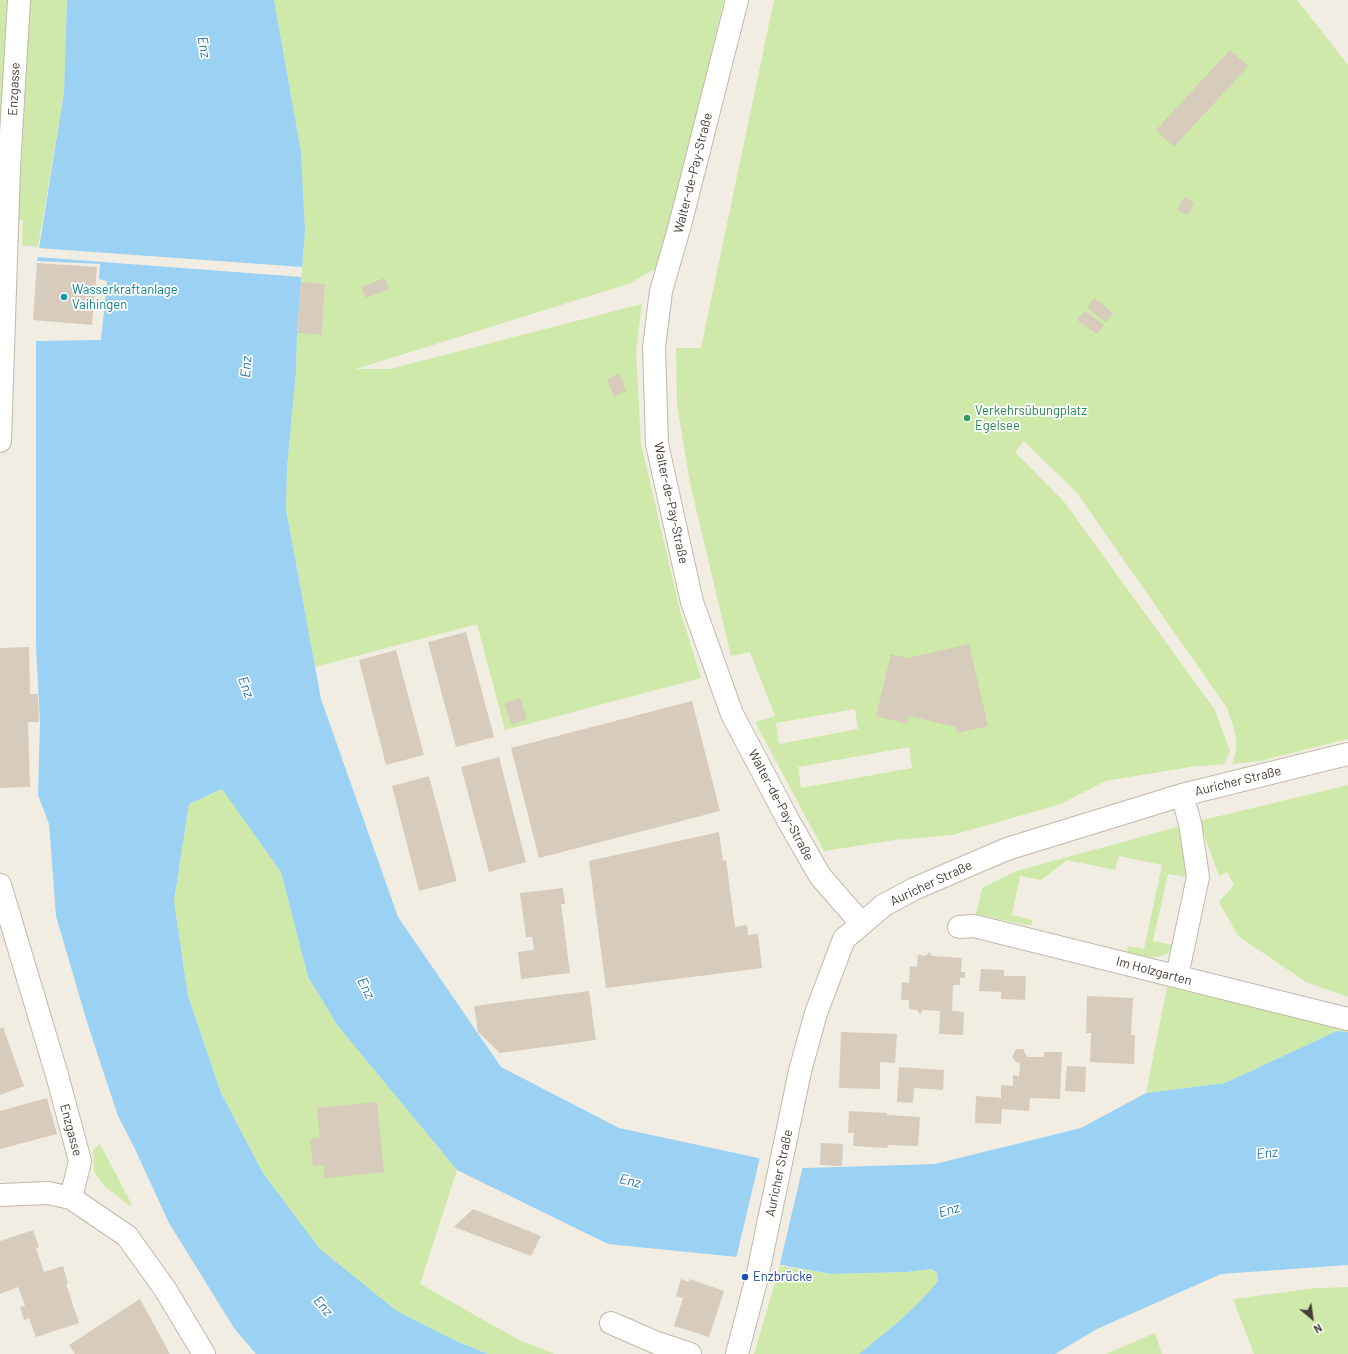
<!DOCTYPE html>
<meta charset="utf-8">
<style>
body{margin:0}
#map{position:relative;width:1348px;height:1354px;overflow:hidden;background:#f2ede3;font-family:Barlow,sans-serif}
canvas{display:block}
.north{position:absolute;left:1292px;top:1298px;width:40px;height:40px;-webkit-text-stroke:3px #fff;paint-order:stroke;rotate:151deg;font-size:11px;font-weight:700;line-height:16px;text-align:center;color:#443d33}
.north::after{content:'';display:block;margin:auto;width:14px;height:18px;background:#443d33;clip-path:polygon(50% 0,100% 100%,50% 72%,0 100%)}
</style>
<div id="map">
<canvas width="1348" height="1354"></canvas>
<div class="north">N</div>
</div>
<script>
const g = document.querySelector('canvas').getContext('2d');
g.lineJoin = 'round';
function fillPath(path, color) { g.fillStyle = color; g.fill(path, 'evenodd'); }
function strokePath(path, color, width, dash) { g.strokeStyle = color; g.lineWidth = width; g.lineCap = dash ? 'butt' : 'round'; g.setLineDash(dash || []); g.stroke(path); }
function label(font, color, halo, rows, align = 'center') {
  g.font = font + ' Barlow,sans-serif'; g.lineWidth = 3.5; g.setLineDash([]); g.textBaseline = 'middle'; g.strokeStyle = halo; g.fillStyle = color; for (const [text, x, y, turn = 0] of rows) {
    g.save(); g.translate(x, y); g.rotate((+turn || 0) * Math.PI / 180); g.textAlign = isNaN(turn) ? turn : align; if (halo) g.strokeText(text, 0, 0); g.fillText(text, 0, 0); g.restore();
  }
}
fillPath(new Path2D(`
 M 0,0 L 67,0 L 64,92 L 38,247 L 22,245 L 23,220 L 0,219 Z
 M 274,0 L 724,0 L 660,266 L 628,284 L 356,369 L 390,369 L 642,304 L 636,351 L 641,444 L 680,610 L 701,678 L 505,730 L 477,624 L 315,667 L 286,509 L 287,468 L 296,372 L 297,333 L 322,335 L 325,285 L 301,282 L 305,231 L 301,153 Z
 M 774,0 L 1297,0 L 1348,65 L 1348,739 L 1260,761 L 1232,764 C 1241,741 1234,730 1227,708 L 1077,493 L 1024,441 L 1015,452 L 1065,503 L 1215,710 L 1230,751 L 1224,764 L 1190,767 L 1105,781 L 1061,804 L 953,835 L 894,840 L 824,851 L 755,722 L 775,716 L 750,652 L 731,656 L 690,483 L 677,405 L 676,348 L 701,348 ZM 855,709 L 858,729 L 779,744 L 776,723 ZM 909,747 L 912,768 L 801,788 L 798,767 Z
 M 1348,785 L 1348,997 L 1306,982 L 1238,936 L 1219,902 L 1234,885 L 1227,872 L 1219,876 L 1199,821 Z
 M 223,789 L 281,872 L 308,977 L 338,1026 L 457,1170 L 420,1284 L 519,1340 L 555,1354 L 488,1354 L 454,1340 L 397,1311 L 320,1249 L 263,1173 L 221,1093 L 188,996 L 174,901 L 189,804 Z
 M 1181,826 L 1187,877 L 1168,874 L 1153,941 L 1173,945 C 1166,965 1142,955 1127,952 L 1128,946 L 1144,949 L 1162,865 L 1119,856 L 1115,870 L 1067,860 L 1041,880 L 1020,876 L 1012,915 L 1033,920 L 1031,926 L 976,914 L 982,888 L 1016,871 Z
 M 1167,987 L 1348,1029 L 1348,1032 L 1337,1031 L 1225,1083 L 1146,1093 Z
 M 100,1144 L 132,1205 L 130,1206 L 104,1186 L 94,1171 L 93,1150 Z
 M 780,1266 L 831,1274 L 907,1272 L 931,1269 L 937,1274 L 938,1281 L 929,1293 L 899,1321 L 859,1354 L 754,1354 Z
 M 1348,1287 L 1348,1354 L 1254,1354 L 1233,1299 L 1317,1288 Z
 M 1155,1333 L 1162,1354 L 1106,1354 Z`), '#cee9a9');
fillPath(new Path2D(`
 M 67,0 L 274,0 L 301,152 L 305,231 L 297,333 L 296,372 L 287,468 L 286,509 L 321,699 L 398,917 L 501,1067 L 619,1128 L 805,1168 L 935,1164 L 1081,1128 L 1146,1093 L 1225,1083 L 1337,1031 L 1348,1032 L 1348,1265 L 1221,1274 L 1097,1329 L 1055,1354 L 859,1354 C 887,1331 916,1309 938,1281 L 937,1273 L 931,1269 L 907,1272 L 831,1274 L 737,1257 L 608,1244 L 457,1170 L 338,1026 L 308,977 L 281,872 L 222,789 L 189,804 L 174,901 L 188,996 L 221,1093 L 263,1173 L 320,1249 L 397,1311 L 454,1340 L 488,1354 L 256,1354 L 234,1328 L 169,1223 L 134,1147 L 118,1116 L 87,1022 L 56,916 L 49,824 L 38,795 L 40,722 L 36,647 L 36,341 L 101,340 L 107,281 L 99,279 L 100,264 L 37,261 L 64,92 Z`), '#9bd1f3');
fillPath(new Path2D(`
 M 38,248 L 302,267 L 302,272 L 301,277 L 37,257 Z
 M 760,1157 L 803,1166 L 779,1268 L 736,1259 Z`), '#f2ede3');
fillPath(new Path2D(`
 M 1230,50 L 1248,66 L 1174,147 L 1156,130 Z
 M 1184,197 L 1194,202 L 1188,215 L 1177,210 Z
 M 37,263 L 97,267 L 92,325 L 33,320 Z
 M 385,278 L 389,289 L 366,298 L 361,287 Z
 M 301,282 L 325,284 L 322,335 L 297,333 Z
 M 1094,298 L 1113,313 L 1106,322 L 1087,308 Z
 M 1085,311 L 1104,325 L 1097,334 L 1077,320 Z
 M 619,373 L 626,391 L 614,397 L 607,379 Z
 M 466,632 L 494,737 L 456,747 L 428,642 Z
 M 969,644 L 988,726 L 957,733 L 956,727 L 909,716 L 907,724 L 876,716 L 891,654 L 908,658 Z
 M 29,647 L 30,694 L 38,694 L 39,722 L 28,722 L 30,787 L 0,788 L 0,648 Z
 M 396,650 L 424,755 L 386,765 L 359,660 Z
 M 520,698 L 527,719 L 512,725 L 504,703 Z
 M 692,701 L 720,811 L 539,858 L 511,748 Z
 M 499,757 L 526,862 L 489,872 L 461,767 Z
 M 429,776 L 457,881 L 419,891 L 392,786 Z
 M 719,832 L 723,861 L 726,860 L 735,927 L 747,925 L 748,935 L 758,934 L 762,968 L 606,988 L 589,861 Z
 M 563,888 L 565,904 L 561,904 L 570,973 L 521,979 L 518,952 L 534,950 L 532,937 L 526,937 L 520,893 Z
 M 929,952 L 932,956 L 962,958 L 961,972 L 965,972 L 965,978 L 960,978 L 960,985 L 953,985 L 952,1011 L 964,1012 L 963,1035 L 939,1034 L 940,1011 L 923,1010 L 920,1014 L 917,1010 L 909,1009 L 909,1000 L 901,1000 L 902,982 L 909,983 L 910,966 L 917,967 L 918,955 L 926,956 Z
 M 981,969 L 1004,970 L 1004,976 L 1026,976 L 1025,1000 L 1001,999 L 1001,992 L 979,991 Z
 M 589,991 L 596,1040 L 500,1053 L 478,1032 L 474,1006 Z
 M 1087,996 L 1133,998 L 1131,1035 L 1135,1035 L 1134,1064 L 1090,1062 L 1091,1033 L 1086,1033 Z
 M 3,1027 L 24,1086 L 0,1095 L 0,1029 Z
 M 841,1032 L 897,1034 L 895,1063 L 880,1062 L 880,1089 L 839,1088 Z
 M 1016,1049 L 1023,1049 L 1027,1057 L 1044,1057 L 1044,1052 L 1062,1052 L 1060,1099 L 1030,1098 L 1029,1111 L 1002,1109 L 1001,1124 L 975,1123 L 976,1096 L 1001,1098 L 1001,1085 L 1013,1086 L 1013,1075 L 1019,1076 L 1020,1063 L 1016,1062 L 1012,1057 Z
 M 1067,1066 L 1086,1067 L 1085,1092 L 1065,1091 Z
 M 899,1067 L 944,1070 L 943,1090 L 914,1088 L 913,1103 L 897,1102 Z
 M 47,1098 L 57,1134 L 0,1149 L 0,1111 Z
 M 377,1102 L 384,1172 L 325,1178 L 323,1165 L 313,1166 L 310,1139 L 320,1138 L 317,1108 Z
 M 849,1111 L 887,1113 L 887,1115 L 920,1117 L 918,1146 L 888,1145 L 887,1148 L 853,1146 L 854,1133 L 848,1133 Z
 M 821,1143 L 843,1144 L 842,1166 L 820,1165 Z
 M 473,1209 L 541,1236 L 531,1256 L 454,1227 Z
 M 33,1230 L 39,1247 L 36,1248 L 44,1272 L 63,1266 L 68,1283 L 66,1284 L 79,1323 L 36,1337 L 29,1318 L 24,1320 L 20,1307 L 25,1306 L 18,1287 L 0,1294 L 0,1241 Z
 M 681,1279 L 689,1282 L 689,1279 L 724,1291 L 709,1337 L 674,1326 L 683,1298 L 676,1296 Z
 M 140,1299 L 170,1354 L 75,1354 L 69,1345 Z`), '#d7cbbb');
const minor = new Path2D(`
 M 737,0 L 680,225 L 661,291 L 654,347 L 657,444 L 692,602 L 732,714 L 788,820 L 820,876 L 861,923
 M 0,441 L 9,167 L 19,0
 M 0,885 L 57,1075 L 80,1161 L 71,1198
 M 959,927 L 974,926 L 1348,1019
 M 1177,976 L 1198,877 L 1190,823 L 1182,795
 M 0,1195 L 48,1193 L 71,1198 L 127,1236 L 165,1289 L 204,1354
 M 611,1323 L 657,1343 L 690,1354
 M 737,1354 L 758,1273 L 800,1071 L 816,1013 L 844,939 L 884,905 L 916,888 L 1007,849 L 1182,795 L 1348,754`);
strokePath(minor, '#c1b8a8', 24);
strokePath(minor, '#fff', 22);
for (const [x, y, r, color] of [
 [64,297,4,"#0f9aa8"],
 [967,418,4,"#2e9e5b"],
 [745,1277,4,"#1a4fb4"]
]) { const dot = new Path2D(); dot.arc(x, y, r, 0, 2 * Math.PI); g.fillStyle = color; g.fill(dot); strokePath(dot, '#fff', 1.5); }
label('13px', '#443d33', '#fff', [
 ["Enzgasse",14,89,-87],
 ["Walter-de-Pay-Straße",693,173,-76],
 ["Walter-de-Pay-Straße",671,503,78],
 ["Auricher Straße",1238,781,-14],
 ["Walter-de-Pay-Straße",781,805,62],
 ["Auricher Straße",931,883,-25],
 ["Im Holzgarten",1154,971,15],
 ["Enzgasse",71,1130,75],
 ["Auricher Straße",779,1173,-78]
]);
label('13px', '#0d838f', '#fff', [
 ["Wasserkraftanlage",72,290],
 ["Vaihingen",72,305]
], 'left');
label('13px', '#27864d', '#fff', [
 ["Verkehrsübungplatz",975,411],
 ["Egelsee",975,426]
], 'left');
label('13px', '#164399', '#fff', [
 ["Enzbrücke",753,1277]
], 'left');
label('italic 14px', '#2778ac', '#fff', [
 ["Enz",204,47,80],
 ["Enz",246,367,-86],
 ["Enz",246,687,69],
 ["Enz",366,988,64],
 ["Enz",1267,1153,-6],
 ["Enz",630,1181,13],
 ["Enz",949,1210,-16],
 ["Enz",323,1306,49]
]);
</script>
